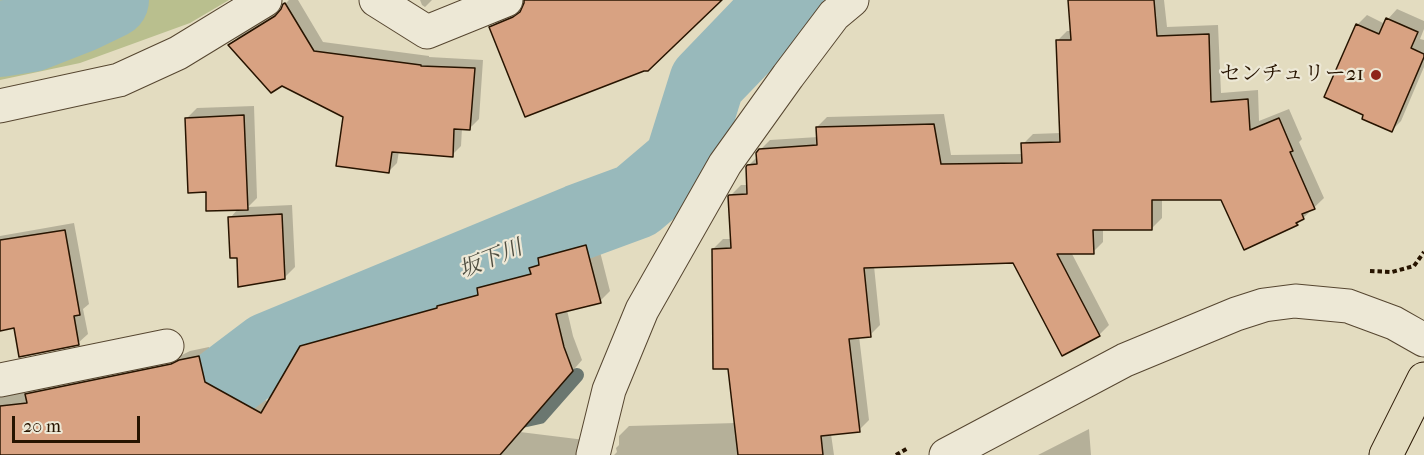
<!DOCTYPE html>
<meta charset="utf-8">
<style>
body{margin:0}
#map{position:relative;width:1424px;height:455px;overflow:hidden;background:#e3dcc0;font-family:"IM FELL French Canon",serif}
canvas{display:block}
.scale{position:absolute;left:12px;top:416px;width:128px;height:27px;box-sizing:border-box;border:3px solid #271400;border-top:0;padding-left:8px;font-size:18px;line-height:21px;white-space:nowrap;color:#271400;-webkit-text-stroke:4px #ede8d6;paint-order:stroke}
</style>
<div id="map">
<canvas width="1424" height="455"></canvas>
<div class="scale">20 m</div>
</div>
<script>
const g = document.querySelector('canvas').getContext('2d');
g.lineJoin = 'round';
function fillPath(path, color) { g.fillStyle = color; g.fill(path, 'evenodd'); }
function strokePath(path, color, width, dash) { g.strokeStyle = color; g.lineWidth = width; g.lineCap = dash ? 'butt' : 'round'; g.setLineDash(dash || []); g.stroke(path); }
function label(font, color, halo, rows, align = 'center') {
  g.font = font + ' "IM FELL French Canon","Noto Serif JP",serif'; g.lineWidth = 4.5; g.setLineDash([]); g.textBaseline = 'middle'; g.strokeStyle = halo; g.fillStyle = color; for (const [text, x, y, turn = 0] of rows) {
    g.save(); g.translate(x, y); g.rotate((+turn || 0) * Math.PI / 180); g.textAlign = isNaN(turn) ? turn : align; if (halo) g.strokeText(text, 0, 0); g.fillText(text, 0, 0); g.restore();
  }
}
fillPath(new Path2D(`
 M 0,0 L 229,0 L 190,23 L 80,63 L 0,80 Z`), '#b9bf8e');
fillPath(new Path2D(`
 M 289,0 L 298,0 L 323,42 L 429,56 L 429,57 L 483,60 L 479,119 L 470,128 L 462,128 L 461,146 L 452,155 L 399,151 L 397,163 L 388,172 L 344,116 L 230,45 L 239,36 L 283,9 L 284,5 Z
 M 420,0 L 432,0 L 425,7 L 422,5 Z
 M 526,0 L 719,0 L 491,28 L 500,18 L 523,9 Z
 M 1070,0 L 1164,0 L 1167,27 L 1218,25 L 1221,93 L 1258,90 L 1259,121 L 1289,109 L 1302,139 L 1299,142 L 1324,198 L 1297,224 L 1245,248 L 1222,198 L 1162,199 L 1162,218 L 1152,228 L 1103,228 L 1103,242 L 1093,252 L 1071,252 L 1109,325 L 1099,335 L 1013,261 L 874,266 L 880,325 L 870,335 L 859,336 L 869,420 L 859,430 L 831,434 L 834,455 L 614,455 L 617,452 L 616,448 L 619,445 L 619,436 L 629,426 L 736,423 L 713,249 L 723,239 L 732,239 L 730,196 L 741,185 L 748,185 L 747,167 L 758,156 L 760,150 L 770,140 L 818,137 L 817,127 L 827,117 L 944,114 L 951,155 L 1023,154 L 1023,144 L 1033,134 L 1061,133 L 1057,41 L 1067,31 L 1072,31 Z
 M 1397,9 L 1424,21 L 1424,29 L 1420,39 L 1424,40 L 1424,67 L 1401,121 L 1392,130 L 1357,25 L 1367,15 L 1385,24 L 1388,19 Z
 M 254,106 L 257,198 L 248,207 L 292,205 L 295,267 L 285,277 L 238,256 L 230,218 L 238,209 L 207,190 L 187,118 L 197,108 Z
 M 74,223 L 89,304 L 83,309 L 88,334 L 78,343 L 15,327 L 0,329 L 0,236 Z
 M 596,236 L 610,291 L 600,301 L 567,310 L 573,336 L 582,360 L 520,432 L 585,440 L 588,455 L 0,455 L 0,396 L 30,392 L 37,384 L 182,355 L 190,351 L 209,347 L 214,372 L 269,402 L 301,347 L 311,337 L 445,300 L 448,296 L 479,288 L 488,279 L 532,267 L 549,248 Z
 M 1089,429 L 1091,455 L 1038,455 Z`), '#0003');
strokePath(new Path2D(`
 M 636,201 L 637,226
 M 513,423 L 540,417 L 577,375`), '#6b7770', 14);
strokePath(new Path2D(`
 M 0,39 L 31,34 L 82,14 L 111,0
 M 130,455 L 269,350 L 579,222 L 636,201 L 682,162 L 707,82 L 786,0`), '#98b9bb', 76);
const building = new Path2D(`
 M 524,0 L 722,0 L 648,71 L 644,71 L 525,117 L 489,27 L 513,17 L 520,12 L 524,3 Z
 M 1068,0 L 1154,0 L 1157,36 L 1209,34 L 1211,102 L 1248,99 L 1250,130 L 1279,118 L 1293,151 L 1290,152 L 1315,209 L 1302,214 L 1304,219 L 1296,223 L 1298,225 L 1244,250 L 1221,200 L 1152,200 L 1152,230 L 1093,230 L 1094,254 L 1057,254 L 1100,336 L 1062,356 L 1013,263 L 864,268 L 871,337 L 849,339 L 860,432 L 821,436 L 823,455 L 738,455 L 728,369 L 713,369 L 712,249 L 731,248 L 728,196 L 729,195 L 747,194 L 746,167 L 747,165 L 757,164 L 756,153 L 759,149 L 817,145 L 816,127 L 934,124 L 941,164 L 1022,163 L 1021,143 L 1060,142 L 1056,40 L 1071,40 Z
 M 285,3 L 314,51 L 421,65 L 421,66 L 475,68 L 470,130 L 454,129 L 453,157 L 392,152 L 389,173 L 336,166 L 343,117 L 282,86 L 271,93 L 228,45 L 275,16 L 281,9 L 283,4 Z
 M 1386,18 L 1418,32 L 1411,48 L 1424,54 L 1424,57 L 1392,132 L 1362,119 L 1363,115 L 1324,97 L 1356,24 L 1379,34 Z
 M 244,115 L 248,210 L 206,211 L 206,192 L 188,193 L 185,118 Z
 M 282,214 L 285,279 L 238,287 L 237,258 L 230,258 L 228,217 Z
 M 65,230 L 80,315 L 74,316 L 79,345 L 19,357 L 14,328 L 0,331 L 0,240 Z
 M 586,245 L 601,303 L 556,314 L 564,347 L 573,371 L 500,455 L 0,455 L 0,406 L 27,403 L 25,394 L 171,364 L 179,360 L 199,356 L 205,382 L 261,413 L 300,346 L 437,308 L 437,306 L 478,295 L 477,288 L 531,274 L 529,268 L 539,265 L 538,258 Z`);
fillPath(building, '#d8a282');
strokePath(building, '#271400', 1.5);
const minor = new Path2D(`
 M 376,0 L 427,32 L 506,0
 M 0,106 L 119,80 L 178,53 L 265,0
 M 0,380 L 167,346
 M 593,455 L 609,390 L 642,310 L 725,164 L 788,76 L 834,15 L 852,0
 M 946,455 L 1125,360 L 1236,314 L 1264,305 L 1295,301 L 1348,306 L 1394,323 L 1424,340`);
const major = new Path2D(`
 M 1386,455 L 1424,379`);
strokePath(minor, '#564630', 35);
strokePath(major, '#271400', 35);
strokePath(new Path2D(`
 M 1370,271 L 1392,272 L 1414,266 L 1424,252
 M 896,455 L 908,448`), '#271400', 4, [4.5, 3]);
strokePath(minor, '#ede8d6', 33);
strokePath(major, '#e3dcc0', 33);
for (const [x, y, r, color] of [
 [1376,75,6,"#8f2418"]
]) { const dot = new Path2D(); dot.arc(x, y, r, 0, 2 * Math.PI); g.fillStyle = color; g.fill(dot); strokePath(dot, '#ede8d6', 2); }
label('21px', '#271400', '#ede8d6', [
 ["センチュリー21",1364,75]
], 'right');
label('italic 22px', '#4f4e41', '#ede8d6', [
 ["坂下川",491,260,-22]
]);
</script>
